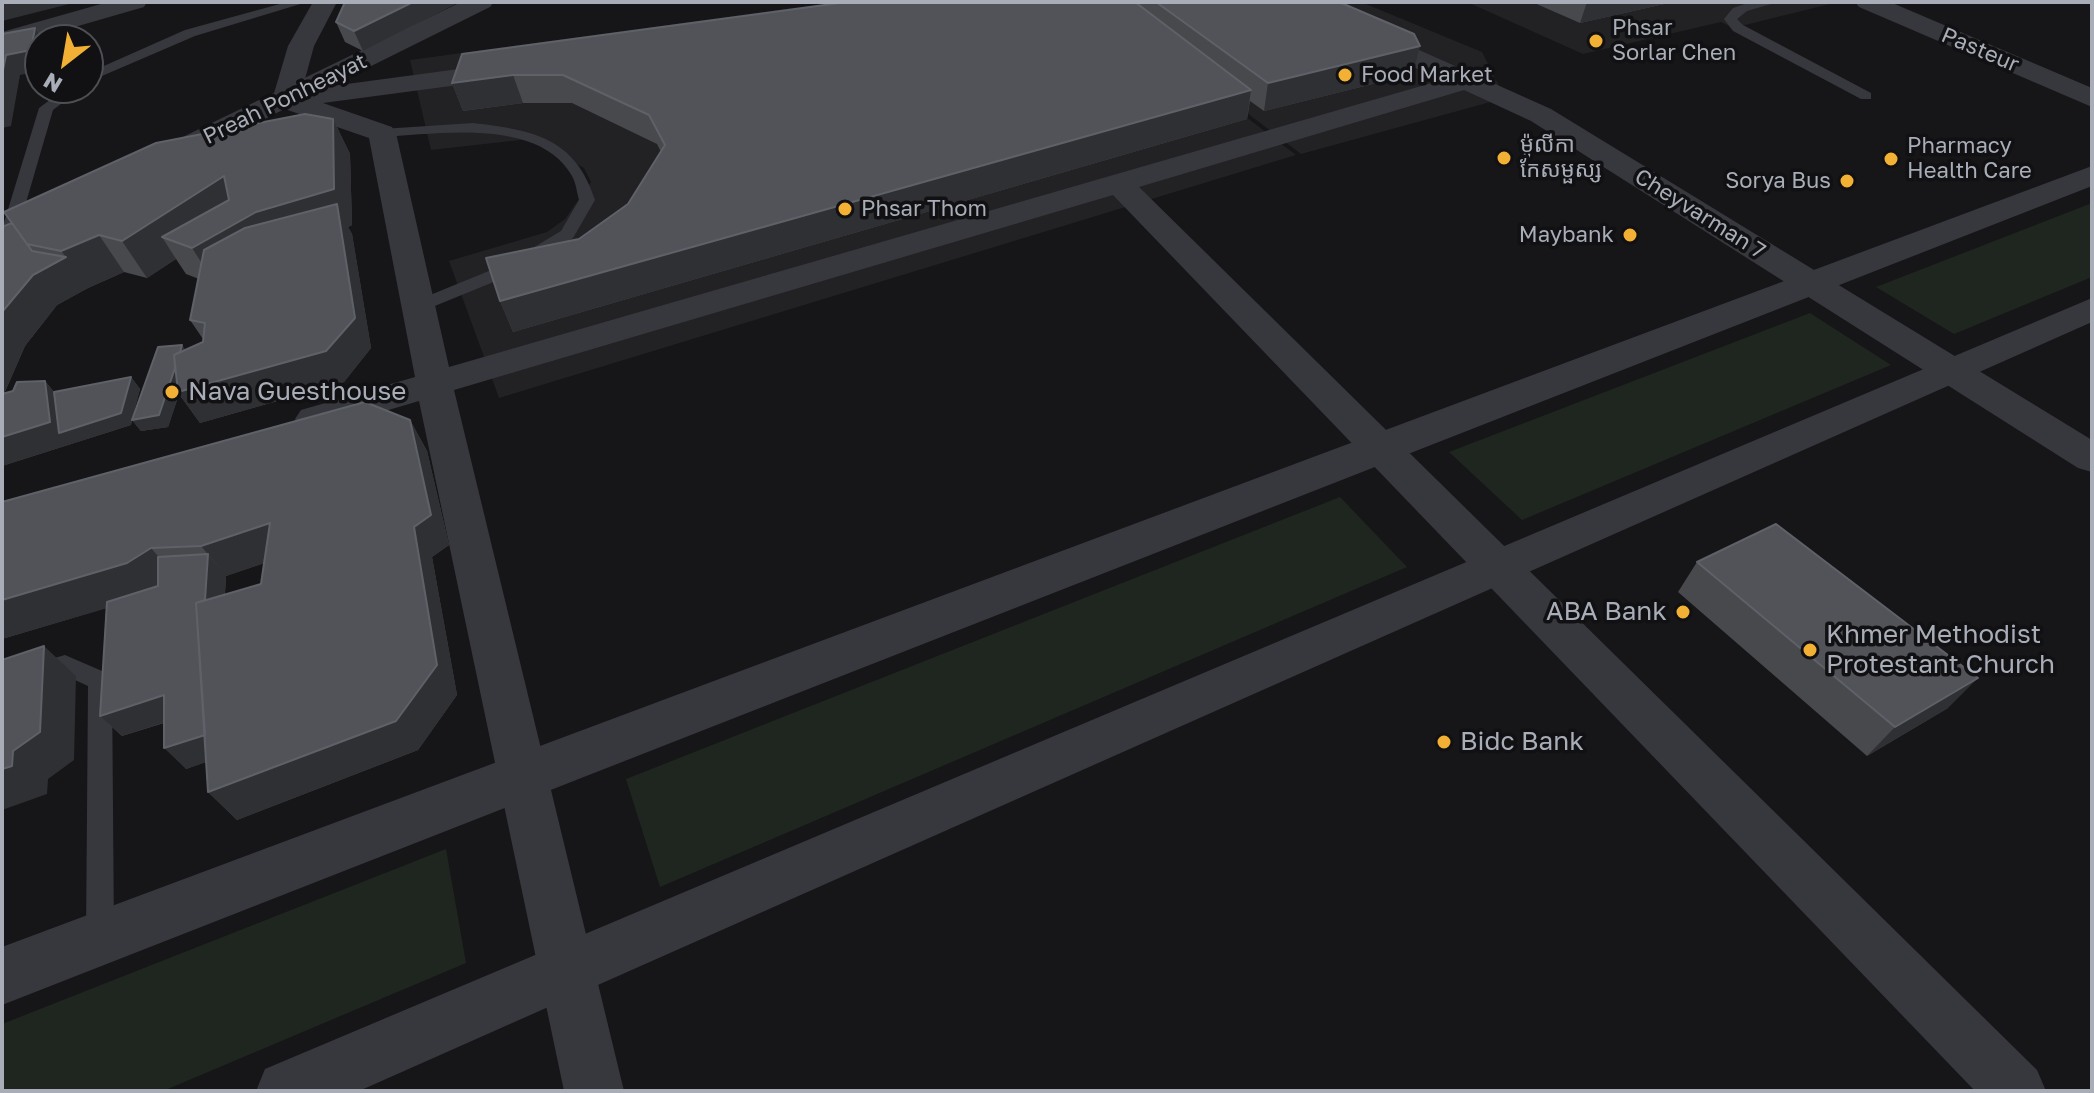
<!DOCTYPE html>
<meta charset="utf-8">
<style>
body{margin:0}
#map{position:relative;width:2094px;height:1093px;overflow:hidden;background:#161618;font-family:"Golos Text",sans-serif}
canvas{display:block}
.frame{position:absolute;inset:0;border:4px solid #a8adb8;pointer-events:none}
.north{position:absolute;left:24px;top:24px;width:80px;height:80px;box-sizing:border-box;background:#111113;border:2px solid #4d4f55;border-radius:50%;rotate:211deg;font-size:22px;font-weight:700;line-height:32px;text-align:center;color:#a8adb8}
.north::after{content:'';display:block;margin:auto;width:28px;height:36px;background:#f2b134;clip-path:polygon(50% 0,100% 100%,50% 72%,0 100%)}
</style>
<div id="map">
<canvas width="2094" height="1093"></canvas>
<div class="frame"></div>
<div class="north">N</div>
</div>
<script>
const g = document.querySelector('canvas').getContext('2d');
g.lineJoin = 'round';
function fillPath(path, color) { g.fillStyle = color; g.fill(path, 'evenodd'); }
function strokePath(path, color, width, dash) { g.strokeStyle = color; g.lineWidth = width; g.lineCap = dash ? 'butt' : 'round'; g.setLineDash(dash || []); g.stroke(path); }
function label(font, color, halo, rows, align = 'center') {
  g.font = font + ' "Golos Text","Noto Sans Khmer",sans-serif'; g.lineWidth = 7; g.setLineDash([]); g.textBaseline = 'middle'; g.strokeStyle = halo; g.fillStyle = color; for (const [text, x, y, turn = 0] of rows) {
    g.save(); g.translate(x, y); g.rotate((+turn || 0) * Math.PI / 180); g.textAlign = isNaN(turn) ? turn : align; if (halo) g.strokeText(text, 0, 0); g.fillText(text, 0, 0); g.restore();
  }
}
fillPath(new Path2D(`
 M 837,2 L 1095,2 L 1296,155 L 499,398 L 449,261 L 547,232 L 565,219 L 591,182 L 584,168 L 529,139 L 431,150 L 410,60 Z
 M 1101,2 L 1361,2 L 1482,52 L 1505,98 L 1301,154 Z
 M 1467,2 L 1838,2 L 1733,28 L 1721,22 L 1583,54 Z`), '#222225');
fillPath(new Path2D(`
 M 2092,203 L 2092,277 L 1954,334 L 1876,287 Z
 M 1810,313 L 1891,365 L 1522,520 L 1449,452 Z
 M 1340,497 L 1407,567 L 660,887 L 626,779 Z
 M 446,849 L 466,963 L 163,1091 L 2,1091 L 2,1024 Z`), '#1e261f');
fillPath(new Path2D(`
 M 287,2 L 307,2 L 195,36 L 88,82 L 88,73 L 185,30 Z
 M 1751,2 L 1778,2 L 1747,11 L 1737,19 L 1743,25 L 1871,93 L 1871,99 L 1861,99 L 1733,31 L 1724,19 L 1733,8 Z
 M 66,88 L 82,88 L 53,110 L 18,230 L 10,235 L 4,234 L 2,229 L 39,108 Z
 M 473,123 C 532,130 575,137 595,200 L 573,238 L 518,272 L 425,310 L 413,310 L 410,306 L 413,302 L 506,264 L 561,231 L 579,200 C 577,193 576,183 572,176 C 539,117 437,134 382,137 L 375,133 L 382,129 Z
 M 65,655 L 109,674 L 112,681 L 114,938 L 110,948 L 100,952 L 90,948 L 86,938 L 88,686 L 64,675 L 2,693 L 2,673 Z`), '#37383d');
fillPath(new Path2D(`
 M 108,2 L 147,2 L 144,7 L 2,48 L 2,32 Z
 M 313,2 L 337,2 L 314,46 L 302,90 L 511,62 L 520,64 L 524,70 L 520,76 L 511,78 L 323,103 L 392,127 L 396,133 L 449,367 L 1442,80 L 1283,7 L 1280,2 L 1312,2 L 1551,109 L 2092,440 L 2092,472 L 2078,468 L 1531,121 L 1464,90 L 1139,187 L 2037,1070 L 2046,1091 L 1975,1091 L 1113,195 L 454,390 L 624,1091 L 564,1091 L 419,401 L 314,432 L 301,428 L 295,419 L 301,410 L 415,377 L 369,138 L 276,106 L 272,100 L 288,46 Z`), '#37383d');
fillPath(new Path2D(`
 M 461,2 L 494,2 L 490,7 L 178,162 L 167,165 L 156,162 L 152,156 L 156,150 Z
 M 1855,2 L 1890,2 L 2092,88 L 2092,107 L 1859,7 Z
 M 2092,166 L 2092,186 L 2,1005 L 2,947 Z
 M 2092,298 L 2092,322 L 359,1091 L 256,1091 L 265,1069 Z`), '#37383d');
fillPath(new Path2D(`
 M 345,2 L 459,2 L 363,51 L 345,42 L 336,22 Z
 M 847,2 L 1339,2 L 1413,74 L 1264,111 L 1250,101 L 1247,119 L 513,332 L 500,301 L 579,239 L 628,204 L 661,152 L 657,144 L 572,103 L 523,103 L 463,111 L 452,83 Z
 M 1532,2 L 1673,2 L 1580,23 Z
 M 333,119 L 350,154 L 352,225 L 348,227 L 352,234 L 371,348 L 344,382 L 200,423 L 179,394 L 168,427 L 141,431 L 132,420 L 131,425 L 2,466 L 2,227 ZM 176,259 L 186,274 L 199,279 L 190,320 L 203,339 L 203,342 L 185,350 L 182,345 L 132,418 L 140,389 L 131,377 L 54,392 L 45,381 L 4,394 L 25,346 L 57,305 L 88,288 L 124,272 L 147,278 Z
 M 410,420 L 427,451 L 449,545 L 432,557 L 457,695 L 418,750 L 237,820 L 208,792 L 206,762 L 186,769 L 164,723 L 122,736 L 100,716 L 106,608 L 2,639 L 2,502 ZM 264,563 L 261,584 L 225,594 L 226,576 Z
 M 1697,562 L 1948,708 L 1867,756 L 1678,592 Z`), '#47494d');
fillPath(new Path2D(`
 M 2,2 L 77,2 L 2,21 Z
 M 413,2 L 459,2 L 363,51 L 354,31 Z
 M 1587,2 L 1673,2 L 1580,23 Z
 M 35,28 L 43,40 L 40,40 L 40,71 L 20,75 L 11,126 L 2,128 L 2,75 L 6,55 Z
 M 1420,46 L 1413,74 L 1264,111 L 1268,83 Z
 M 513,75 L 523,103 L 463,111 L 452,83 Z
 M 1251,90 L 1247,119 L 513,332 L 500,301 Z
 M 333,119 L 350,154 L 352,225 L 348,227 L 352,234 L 371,348 L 344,382 L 200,423 L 179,394 L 168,427 L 141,431 L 132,420 L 131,425 L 2,466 L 2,437 L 45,381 L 64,404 L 131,377 L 140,389 L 132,420 L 182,345 L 190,357 L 326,351 L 216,285 L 192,248 Z
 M 224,176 L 245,212 L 162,237 L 176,259 L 147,278 L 122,241 Z
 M 99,235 L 124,272 L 88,288 L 57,305 L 25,346 L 2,398 L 2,312 L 33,275 L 66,257 L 61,251 Z
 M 410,420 L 427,451 L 449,545 L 432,557 L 457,695 L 418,750 L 237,820 L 208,792 L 414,527 Z
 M 270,523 L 292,554 L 226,576 L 201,546 Z
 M 151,548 L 177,578 L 155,594 L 2,639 L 2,600 Z
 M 208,554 L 226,576 L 222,633 L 232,753 L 186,769 L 164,748 L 204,611 Z
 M 44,646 L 76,676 L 74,760 L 48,779 L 47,794 L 2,810 L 2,769 L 13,751 Z
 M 1978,678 L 1948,708 L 1867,756 L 1895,727 Z
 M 164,695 L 185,716 L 122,736 L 100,716 Z`), '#2f3033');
const building = new Path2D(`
 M 345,2 L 413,2 L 354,31 L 336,22 Z
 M 847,2 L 1135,2 L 1251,90 L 500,301 L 486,258 L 579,239 L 628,204 L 665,145 L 649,115 L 563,75 L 513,75 L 452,83 L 462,54 Z
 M 1156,2 L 1339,2 L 1414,34 L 1420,46 L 1268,83 Z
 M 35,28 L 31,50 L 6,55 L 2,75 L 2,34 Z
 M 305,114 L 333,119 L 334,189 L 256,212 L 192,248 L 162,237 L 229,200 L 224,176 L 122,241 L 99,235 L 61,251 L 27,244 L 4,212 L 156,143 Z
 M 337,204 L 355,318 L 326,351 L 178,392 L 174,355 L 203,342 L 205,323 L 190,320 L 204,250 L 245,228 Z
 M 12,223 L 32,251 L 66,257 L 33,275 L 2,312 L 2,227 Z
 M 182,345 L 180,352 L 174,355 L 175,368 L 159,415 L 132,420 L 158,347 Z
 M 131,377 L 121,413 L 59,433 L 54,392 Z
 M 45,381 L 50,422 L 2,437 L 2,394 L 13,391 L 17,382 Z
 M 365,402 L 410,420 L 431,515 L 414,527 L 437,665 L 396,721 L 208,792 L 196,603 L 261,584 L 270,523 L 201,546 L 151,548 L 127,563 L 2,600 L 2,502 Z
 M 1776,524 L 1978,678 L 1895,727 L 1697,562 Z
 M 208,554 L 205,600 L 196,603 L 205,735 L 164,748 L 164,695 L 100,716 L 107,602 L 158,586 L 158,557 Z
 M 44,646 L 40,732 L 13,751 L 12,766 L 2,769 L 2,660 Z`);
fillPath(building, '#525359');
strokePath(building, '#5f6168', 2);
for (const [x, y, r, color] of [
 [1596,41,8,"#f2b134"],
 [1345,75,8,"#f2b134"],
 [1504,158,8,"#f2b134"],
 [1891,159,8,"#f2b134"],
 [1847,181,8,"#f2b134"],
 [845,209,8,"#f2b134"],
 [1630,235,8,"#f2b134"],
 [172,392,8,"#f2b134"],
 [1683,612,8,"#f2b134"],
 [1810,650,8,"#f2b134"],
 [1444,742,8,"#f2b134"]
]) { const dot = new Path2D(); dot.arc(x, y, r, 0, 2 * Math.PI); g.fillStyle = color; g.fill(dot); strokePath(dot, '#111113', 3); }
label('22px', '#a8adb8', '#111113', [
 ["Phsar",1612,28],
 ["Sorlar Chen",1612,53],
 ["Food Market",1361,75],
 ["ម៉ូលីកា",1520,145],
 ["កែសម្ផស្ស",1520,170],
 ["Pharmacy",1907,146],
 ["Health Care",1907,171],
 ["Sorya Bus",1831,181,"right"],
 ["Phsar Thom",861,209],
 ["Maybank",1614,235,"right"]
], 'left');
label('22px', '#a8adb8', '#111113', [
 ["Pasteur",1980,50,23],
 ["Preah Ponheayat",285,99,-26],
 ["Cheyvarman 7",1700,214,32]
]);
label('26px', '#a8adb8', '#111113', [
 ["Nava Guesthouse",188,392],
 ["ABA Bank",1667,612,"right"],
 ["Khmer Methodist",1826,635],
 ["Protestant Church",1826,665],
 ["Bidc Bank",1460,742]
], 'left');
</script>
